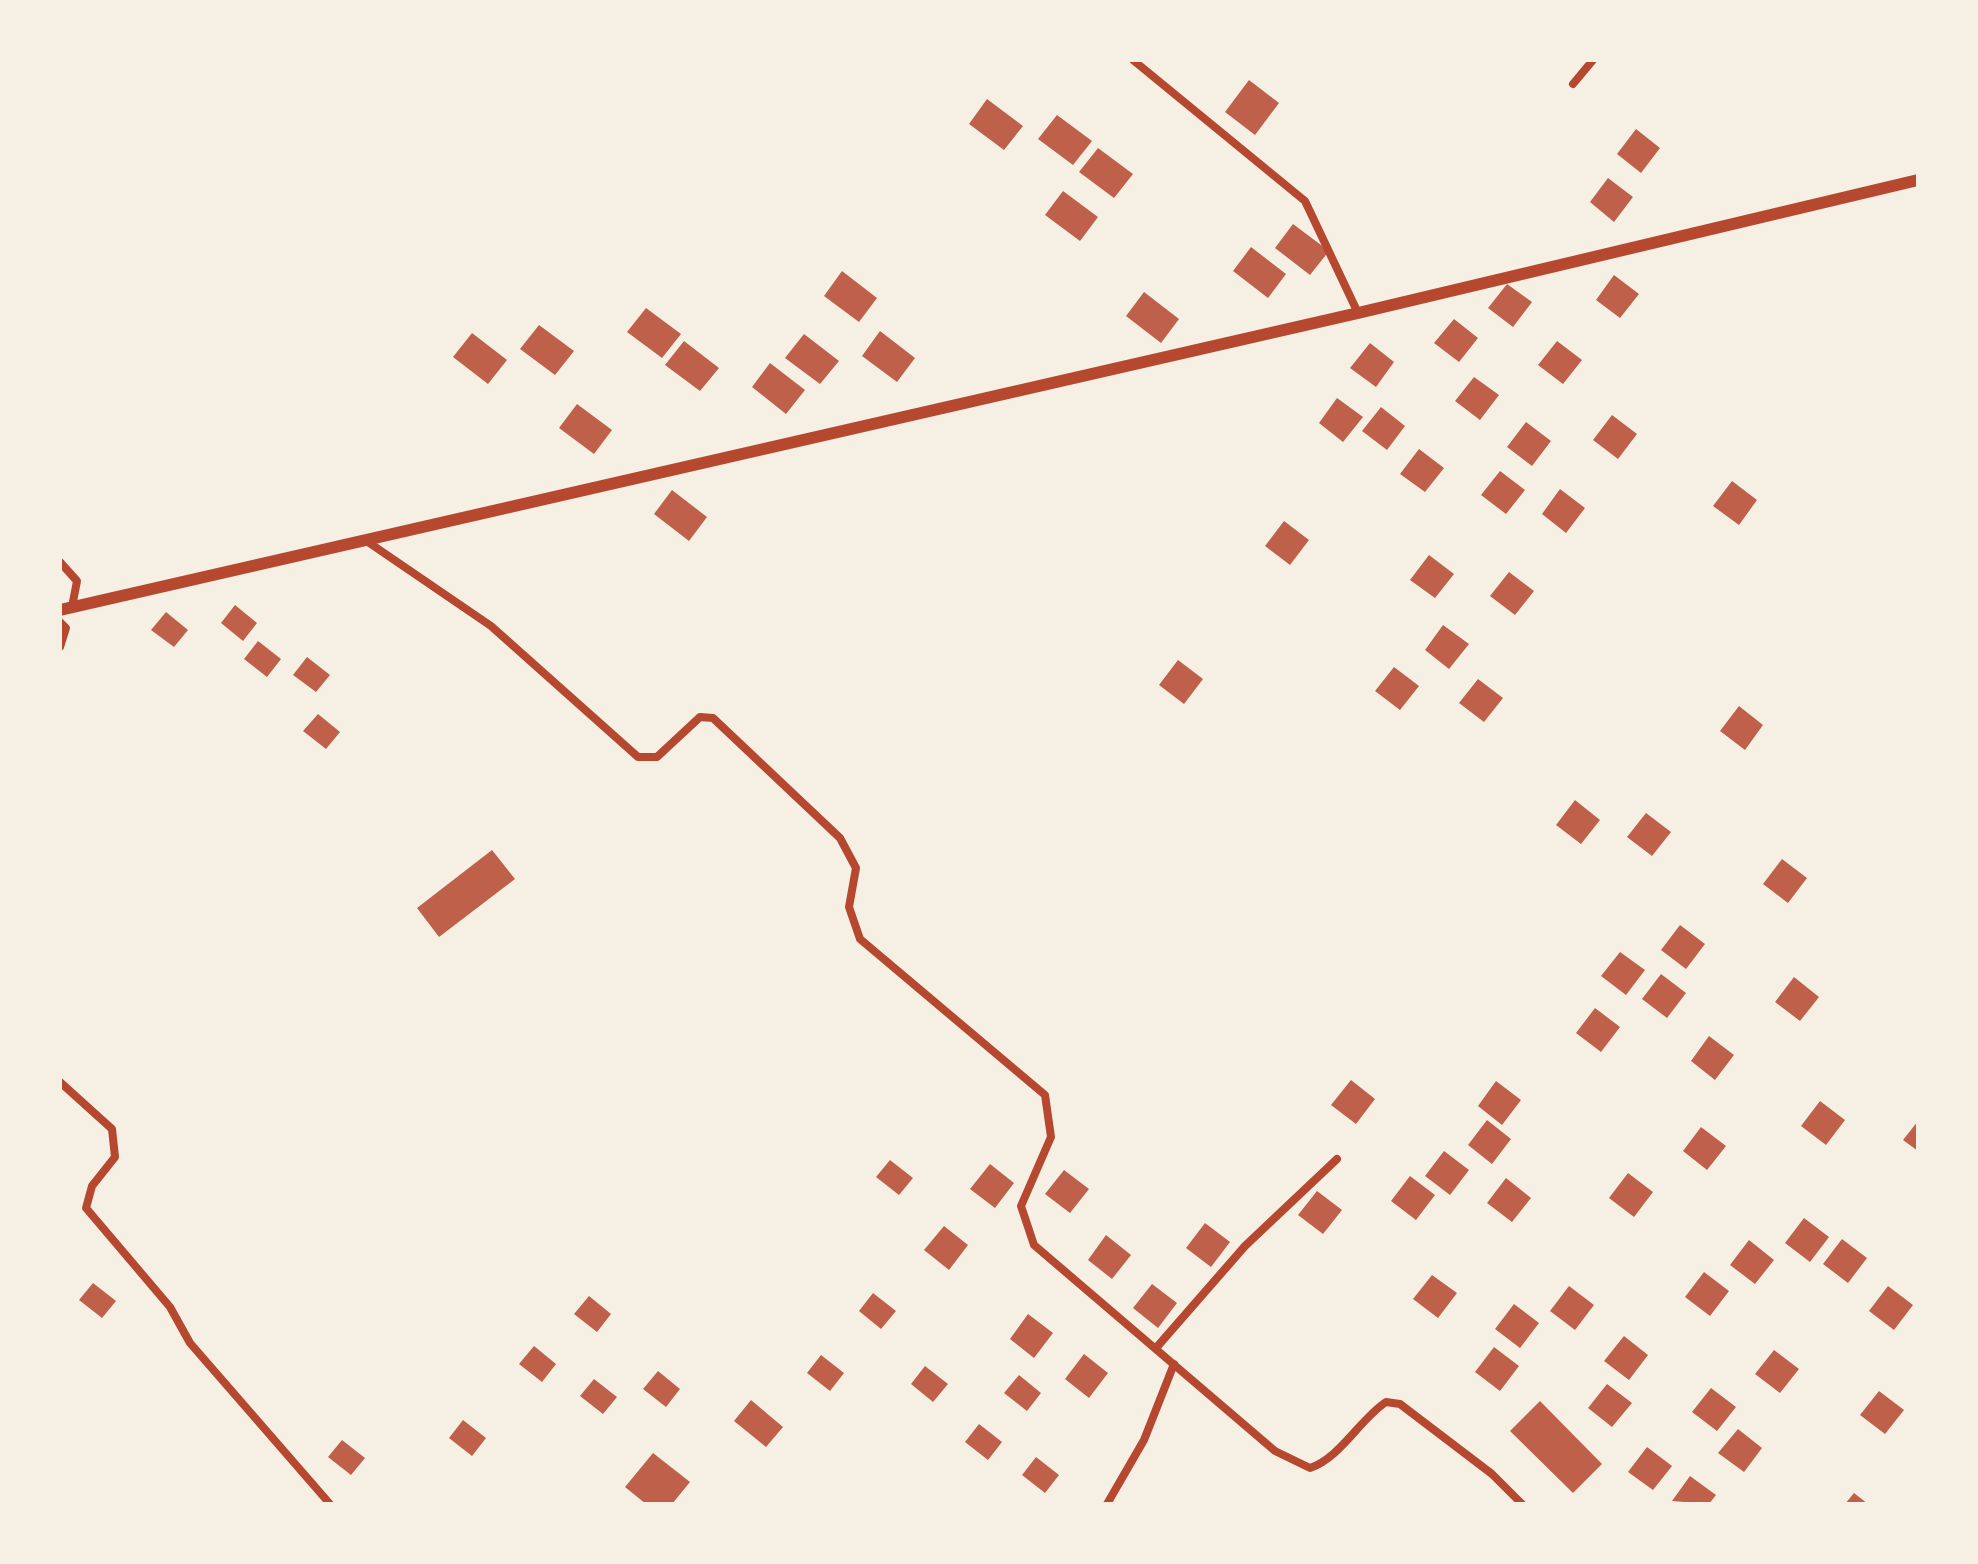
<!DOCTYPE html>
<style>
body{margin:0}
#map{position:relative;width:1978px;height:1564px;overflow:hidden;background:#f6efe4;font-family:Manrope,sans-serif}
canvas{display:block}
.frame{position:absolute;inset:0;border:62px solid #f6efe4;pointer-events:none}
</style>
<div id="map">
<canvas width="1978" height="1564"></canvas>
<div class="frame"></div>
</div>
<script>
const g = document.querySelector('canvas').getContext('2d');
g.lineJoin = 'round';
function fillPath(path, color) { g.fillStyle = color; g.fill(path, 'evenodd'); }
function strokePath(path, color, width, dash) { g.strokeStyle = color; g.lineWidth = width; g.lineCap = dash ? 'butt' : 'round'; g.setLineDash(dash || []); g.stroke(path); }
fillPath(new Path2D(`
 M 1249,80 L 1279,103 L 1255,135 L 1225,112 Z
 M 987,99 L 1023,126 L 1004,150 L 969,124 Z
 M 1057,115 L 1092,141 L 1073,165 L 1038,139 Z
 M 1636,129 L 1660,148 L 1641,173 L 1617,154 Z
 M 1098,148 L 1133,174 L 1114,198 L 1079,172 Z
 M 1608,178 L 1633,197 L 1614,222 L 1590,202 Z
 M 1063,191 L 1098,217 L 1080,241 L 1045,215 Z
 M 1293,224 L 1329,251 L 1310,275 L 1275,248 Z
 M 1251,247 L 1286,274 L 1268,298 L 1233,271 Z
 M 842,271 L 877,298 L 859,322 L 824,296 Z
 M 1614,275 L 1639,294 L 1620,318 L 1596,300 Z
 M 1507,284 L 1532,302 L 1513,327 L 1488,308 Z
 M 1144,292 L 1179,319 L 1161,343 L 1126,316 Z
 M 646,308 L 681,334 L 662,358 L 627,332 Z
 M 1454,319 L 1478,338 L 1459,362 L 1434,343 Z
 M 539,325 L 574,351 L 555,375 L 520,349 Z
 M 880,331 L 915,358 L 897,382 L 862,356 Z
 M 472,333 L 507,360 L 488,384 L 453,357 Z
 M 804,334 L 839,361 L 820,384 L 785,358 Z
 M 684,341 L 719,368 L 700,391 L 665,365 Z
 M 1557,341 L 1582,360 L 1563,384 L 1538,365 Z
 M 1370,343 L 1394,362 L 1376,387 L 1350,368 Z
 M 770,363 L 805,390 L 786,414 L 752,387 Z
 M 1474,377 L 1499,395 L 1480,420 L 1455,401 Z
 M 1337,398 L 1363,417 L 1343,442 L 1319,423 Z
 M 577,404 L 612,430 L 594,454 L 559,428 Z
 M 1381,407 L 1405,426 L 1387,450 L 1362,431 Z
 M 1612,415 L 1637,434 L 1618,459 L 1593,440 Z
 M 1526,422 L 1551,441 L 1532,466 L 1507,447 Z
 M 1419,449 L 1444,468 L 1425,492 L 1400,474 Z
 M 1500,471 L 1525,490 L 1506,514 L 1481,495 Z
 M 1732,481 L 1757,500 L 1739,525 L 1713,506 Z
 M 1560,489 L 1585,508 L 1566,533 L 1542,514 Z
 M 672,490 L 707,517 L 689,541 L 654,514 Z
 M 1284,521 L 1309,540 L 1290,565 L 1265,546 Z
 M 1429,555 L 1454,574 L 1435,598 L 1410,580 Z
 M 1509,572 L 1534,591 L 1515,615 L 1490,596 Z
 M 235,605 L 257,623 L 243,641 L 221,623 Z
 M 166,612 L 188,630 L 174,647 L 151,630 Z
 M 1443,625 L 1469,644 L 1449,669 L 1425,650 Z
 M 258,641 L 281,659 L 267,677 L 244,659 Z
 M 307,657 L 330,675 L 316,692 L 293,675 Z
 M 1178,660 L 1203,679 L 1184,704 L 1159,685 Z
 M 1394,667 L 1419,686 L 1400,710 L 1375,691 Z
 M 1478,679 L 1503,698 L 1484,722 L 1459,703 Z
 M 1739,706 L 1763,725 L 1745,750 L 1720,731 Z
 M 318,714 L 340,732 L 326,749 L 303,731 Z
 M 1575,800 L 1600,820 L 1581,844 L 1556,825 Z
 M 1646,813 L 1671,832 L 1652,856 L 1627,837 Z
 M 492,850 L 515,879 L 439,937 L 417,908 Z
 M 1782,859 L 1807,878 L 1788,903 L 1763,884 Z
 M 1680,925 L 1705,944 L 1686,969 L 1661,950 Z
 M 1620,952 L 1645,970 L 1626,995 L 1601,976 Z
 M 1661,974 L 1686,993 L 1667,1018 L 1642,999 Z
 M 1794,977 L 1819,997 L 1800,1021 L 1775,1002 Z
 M 1595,1008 L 1620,1027 L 1601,1052 L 1576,1033 Z
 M 1709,1036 L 1734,1055 L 1715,1080 L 1691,1061 Z
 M 1351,1080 L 1375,1099 L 1356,1124 L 1331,1105 Z
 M 1496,1081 L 1521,1100 L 1502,1125 L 1478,1106 Z
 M 1820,1101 L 1845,1120 L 1826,1145 L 1801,1126 Z
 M 1487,1120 L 1511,1139 L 1492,1164 L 1468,1145 Z
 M 1918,1121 L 1918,1151 L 1903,1140 Z
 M 1701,1127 L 1726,1146 L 1707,1170 L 1683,1151 Z
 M 1444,1151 L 1469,1170 L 1450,1195 L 1425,1176 Z
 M 890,1160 L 913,1178 L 899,1195 L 876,1177 Z
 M 990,1164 L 1014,1183 L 995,1208 L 970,1189 Z
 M 1064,1170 L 1089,1189 L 1070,1213 L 1045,1194 Z
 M 1628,1173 L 1653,1192 L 1634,1217 L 1609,1198 Z
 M 1410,1176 L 1435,1195 L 1416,1220 L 1391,1201 Z
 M 1506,1178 L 1531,1198 L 1512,1222 L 1487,1203 Z
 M 1317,1191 L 1342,1210 L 1323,1234 L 1298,1215 Z
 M 1804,1218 L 1829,1237 L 1810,1262 L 1785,1243 Z
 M 1205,1223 L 1230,1242 L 1211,1267 L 1186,1248 Z
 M 944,1226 L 968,1245 L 949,1270 L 924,1250 Z
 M 1106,1235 L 1131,1255 L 1112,1279 L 1088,1260 Z
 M 1842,1239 L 1867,1258 L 1848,1283 L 1823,1264 Z
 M 1749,1240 L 1774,1260 L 1755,1284 L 1730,1265 Z
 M 1704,1272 L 1729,1291 L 1710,1316 L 1685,1297 Z
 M 1432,1275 L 1457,1293 L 1438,1318 L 1413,1299 Z
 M 93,1283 L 116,1301 L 102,1318 L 79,1300 Z
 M 1152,1284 L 1177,1303 L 1158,1328 L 1133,1308 Z
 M 1569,1286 L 1594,1305 L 1575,1330 L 1550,1311 Z
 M 1888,1286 L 1913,1305 L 1894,1330 L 1869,1311 Z
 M 873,1293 L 896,1311 L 881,1329 L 859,1311 Z
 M 589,1296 L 611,1314 L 597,1332 L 574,1314 Z
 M 1514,1304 L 1539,1323 L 1520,1348 L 1495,1329 Z
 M 1028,1314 L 1053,1333 L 1034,1358 L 1010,1339 Z
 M 1624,1336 L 1648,1355 L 1629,1380 L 1604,1361 Z
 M 534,1346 L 556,1364 L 542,1382 L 519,1364 Z
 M 1494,1347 L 1519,1366 L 1500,1391 L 1475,1372 Z
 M 1774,1350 L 1799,1369 L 1780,1393 L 1755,1374 Z
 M 1084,1354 L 1108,1373 L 1089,1398 L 1065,1379 Z
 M 821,1355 L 844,1373 L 830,1391 L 807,1373 Z
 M 925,1366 L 948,1384 L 933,1402 L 911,1384 Z
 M 658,1371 L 680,1389 L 666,1407 L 643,1389 Z
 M 1019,1375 L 1041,1393 L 1027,1411 L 1004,1393 Z
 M 594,1379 L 617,1397 L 603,1414 L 580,1396 Z
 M 1607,1384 L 1632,1403 L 1612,1427 L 1588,1408 Z
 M 1711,1388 L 1736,1407 L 1717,1431 L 1692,1412 Z
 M 1879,1391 L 1904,1410 L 1885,1434 L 1860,1415 Z
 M 751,1400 L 783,1427 L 766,1447 L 734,1421 Z
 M 1540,1401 L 1602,1464 L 1573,1493 L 1510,1431 Z
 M 463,1420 L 486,1438 L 472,1456 L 449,1438 Z
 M 979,1424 L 1002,1442 L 988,1460 L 965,1442 Z
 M 1738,1429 L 1762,1448 L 1744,1472 L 1718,1453 Z
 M 342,1440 L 365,1458 L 351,1475 L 328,1457 Z
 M 1647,1447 L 1672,1466 L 1653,1490 L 1628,1472 Z
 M 653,1453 L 690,1482 L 672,1504 L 646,1504 L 625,1487 Z
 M 1036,1457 L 1059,1475 L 1045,1493 L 1022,1475 Z
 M 1690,1476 L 1716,1495 L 1709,1504 L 1672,1501 Z
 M 1854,1493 L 1868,1504 L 1845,1504 Z`), '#bf614a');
strokePath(new Path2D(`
 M 1133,60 L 1305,201 L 1358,313
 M 1573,84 L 1593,60
 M 365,540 L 491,626 L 638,757 L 657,757 L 700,717 L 713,718 L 840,838 L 856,868 L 849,907 L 860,939 L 1045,1095 L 1051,1137 L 1021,1206 L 1034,1245 L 1275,1451 L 1310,1468 C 1341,1457 1359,1420 1386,1402 L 1400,1404 L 1492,1474 L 1522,1504
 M 60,562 L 77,581 L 72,607
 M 60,622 L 66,628 L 60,647
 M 60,1082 L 112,1129 L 115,1157 L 92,1186 L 86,1208 L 170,1307 L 190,1343 L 330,1504
 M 1156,1348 L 1245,1246 L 1337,1159
 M 1107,1504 L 1144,1440 L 1174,1364`), '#b5482f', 8);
strokePath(new Path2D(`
 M 60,610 L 1358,313 L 1918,180`), '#b5482f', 12);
</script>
